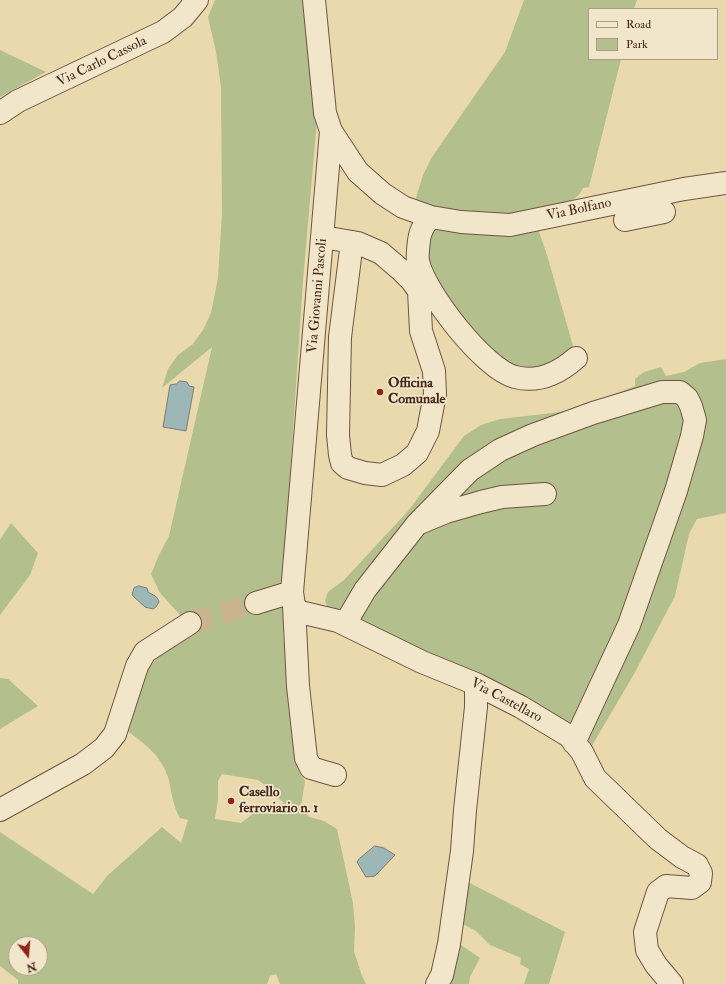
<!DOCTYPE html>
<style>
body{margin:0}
#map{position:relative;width:726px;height:984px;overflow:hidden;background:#e9d9ad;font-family:"IM FELL Double Pica",serif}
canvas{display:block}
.legend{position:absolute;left:588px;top:8px;width:130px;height:52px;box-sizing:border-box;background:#f1e6ca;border:1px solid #ad9a84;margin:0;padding:5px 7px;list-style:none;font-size:12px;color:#46271b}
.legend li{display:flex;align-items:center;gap:8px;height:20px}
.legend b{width:20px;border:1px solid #ad9a84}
.north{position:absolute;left:8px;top:936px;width:40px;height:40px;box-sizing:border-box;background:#f1e6ca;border:1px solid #ad9a84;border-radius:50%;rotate:163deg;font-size:11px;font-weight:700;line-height:16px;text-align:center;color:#46271b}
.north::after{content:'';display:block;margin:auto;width:14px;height:18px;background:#8f2418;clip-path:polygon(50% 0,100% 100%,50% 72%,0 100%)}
</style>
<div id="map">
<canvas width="726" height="984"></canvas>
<ul class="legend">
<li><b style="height:5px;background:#f1e6ca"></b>Road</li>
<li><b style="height:11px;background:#b3c08d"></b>Park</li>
</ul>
<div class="north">N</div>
</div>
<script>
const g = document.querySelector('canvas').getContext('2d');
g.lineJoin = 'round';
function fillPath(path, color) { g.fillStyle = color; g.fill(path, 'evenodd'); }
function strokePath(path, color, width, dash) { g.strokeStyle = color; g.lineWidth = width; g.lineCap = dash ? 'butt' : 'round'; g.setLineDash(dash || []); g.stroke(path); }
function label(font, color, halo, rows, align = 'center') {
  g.font = font + ' "IM FELL Double Pica",serif'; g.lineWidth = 3.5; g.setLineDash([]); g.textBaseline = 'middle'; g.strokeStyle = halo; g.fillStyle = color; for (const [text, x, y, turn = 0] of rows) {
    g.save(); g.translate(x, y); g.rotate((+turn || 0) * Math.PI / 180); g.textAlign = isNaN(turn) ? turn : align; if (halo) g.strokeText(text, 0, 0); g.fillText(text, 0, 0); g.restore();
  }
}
fillPath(new Path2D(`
 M 215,0 L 303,0 L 317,120 L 303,281 L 286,536 L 283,632 L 292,736 L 299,771 L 305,781 L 301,806 L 309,817 L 324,821 L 337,829 L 353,903 L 355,927 L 354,951 L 362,976 L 366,984 L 280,984 L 276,974 L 270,976 L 267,984 L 18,984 L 18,980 L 0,966 L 0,832 L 93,894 L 107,876 L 162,827 L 181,843 L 188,820 L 180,818 C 172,805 172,791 168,777 C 161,755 142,741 124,729 L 143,676 L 155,660 L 171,646 L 197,632 L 191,617 L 181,616 L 160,593 L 151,574 L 159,555 L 169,536 L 212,347 L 162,388 L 168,369 L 178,355 L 193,344 L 203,330 L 211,313 L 218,278 L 222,213 L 221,87 L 216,52 L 208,17 ZM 222,774 L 258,780 L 265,785 L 271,792 L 284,803 L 254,813 L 241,823 L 215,819 L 218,799 L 218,781 ZM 16,944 L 40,944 L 40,968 L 16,968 Z
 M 524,0 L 637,0 L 634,9 L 589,9 L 589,59 L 621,59 L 589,187 L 583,188 C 579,197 572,201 563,206 L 498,216 L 459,216 L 415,201 L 423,175 L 432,157 L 505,52 Z
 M 0,50 L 46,72 L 0,97 Z
 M 431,225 L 538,229 L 547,255 L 573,346 L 540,371 L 499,364 L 441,296 L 424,252 Z
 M 726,359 L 726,513 L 697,519 L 689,534 L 675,596 L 634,674 L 590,749 L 328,610 L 325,600 L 328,592 L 344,580 L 408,511 L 464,436 L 481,425 L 500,419 L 552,413 L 588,407 L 606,399 L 617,393 L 635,386 L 635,379 L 644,372 L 661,367 L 666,376 L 684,372 L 700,363 Z
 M 11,523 L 38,553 L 30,575 L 0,615 L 0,540 Z
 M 0,678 L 8,679 L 38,706 L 0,729 Z
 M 462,879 L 565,932 L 549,984 L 524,984 L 529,969 L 520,964 L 521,958 L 490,945 L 476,931 L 457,921 Z
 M 458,943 L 480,958 L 470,977 L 469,984 L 443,984 Z`), '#b3c08d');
const water = new Path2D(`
 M 180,381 L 187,382 L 189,386 L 194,387 L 186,431 L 163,427 L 170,385 L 176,384 Z
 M 139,586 L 147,588 L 148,592 C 154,596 157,595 159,602 L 156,607 L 153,609 L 145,607 L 132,595 L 134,588 Z
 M 375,846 L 384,848 L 395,855 L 375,876 L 366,877 L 357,862 L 359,859 Z`);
fillPath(water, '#9db7b6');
strokePath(water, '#7a7d78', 1);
strokePath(new Path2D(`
 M 190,623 L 256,603`), '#c8b590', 22, [22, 11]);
const minor = new Path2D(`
 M 314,0 L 325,113 L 331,131 L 292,592 L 294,606 L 298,686 L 306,758 L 311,768 L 335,775
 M 0,113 L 18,101 L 163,32 L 183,17 L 197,0
 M 331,131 L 358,172 L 383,194 L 403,207 L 431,217 L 461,222 L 510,225 L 684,189 L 726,183
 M 431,217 C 427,221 423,226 421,232 C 419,236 417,256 418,261 C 424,292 485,370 515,377 C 538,383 559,373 576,358
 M 625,220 L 664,212
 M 323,237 L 358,243 L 381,253 L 402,271 L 412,281 L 419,291 L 421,331 L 434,371 L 435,394 L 428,431 L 417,453 L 403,465 L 382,475 L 365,473 L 348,468 L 342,463 L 340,455 L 338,435 L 340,337 L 352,242
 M 417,524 L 470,470 L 500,450 L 533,435 L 593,413 L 662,392 L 680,392 L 687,398 L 691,406 L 695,420 L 692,436 L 676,491 L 629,625 L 574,743
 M 256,603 L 292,592
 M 294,606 L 300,612 L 338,621 L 422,662 L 476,684 L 521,707 L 569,736 L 582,752 L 595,778 L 658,839 L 682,857 L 697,865 L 701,873 L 700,882 L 692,888 L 666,886 L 658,892 L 645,932 L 647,950 L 656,965 L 672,984
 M 345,624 L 365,590 L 417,524 L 446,512 L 481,502 L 502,497 L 545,494
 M 0,810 L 83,764 L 104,748 L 115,734 L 137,666 L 145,652 L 190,623
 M 437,984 L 442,975 L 449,944 L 462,851 L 465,810 L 476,707 L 476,684`);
strokePath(minor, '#6f5440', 24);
strokePath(minor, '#f1e6ca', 22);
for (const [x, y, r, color] of [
 [380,392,4,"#8f2418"],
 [231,801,4,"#8f2418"]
]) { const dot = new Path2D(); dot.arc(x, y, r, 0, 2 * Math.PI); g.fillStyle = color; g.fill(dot); strokePath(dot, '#f1e6ca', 1.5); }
label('14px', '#46271b', '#f1e6ca', [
 ["Via Carlo Cassola",102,62,-26],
 ["Via Bolfano",579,210,-12],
 ["Via Giovanni Pascoli",318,296,-85],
 ["Via Castellaro",506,701,28]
]);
label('bold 14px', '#46271b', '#f1e6ca', [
 ["Officina",388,384],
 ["Comunale",388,400],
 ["Casello",239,793],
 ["ferroviario n. 1",239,809]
], 'left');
</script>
